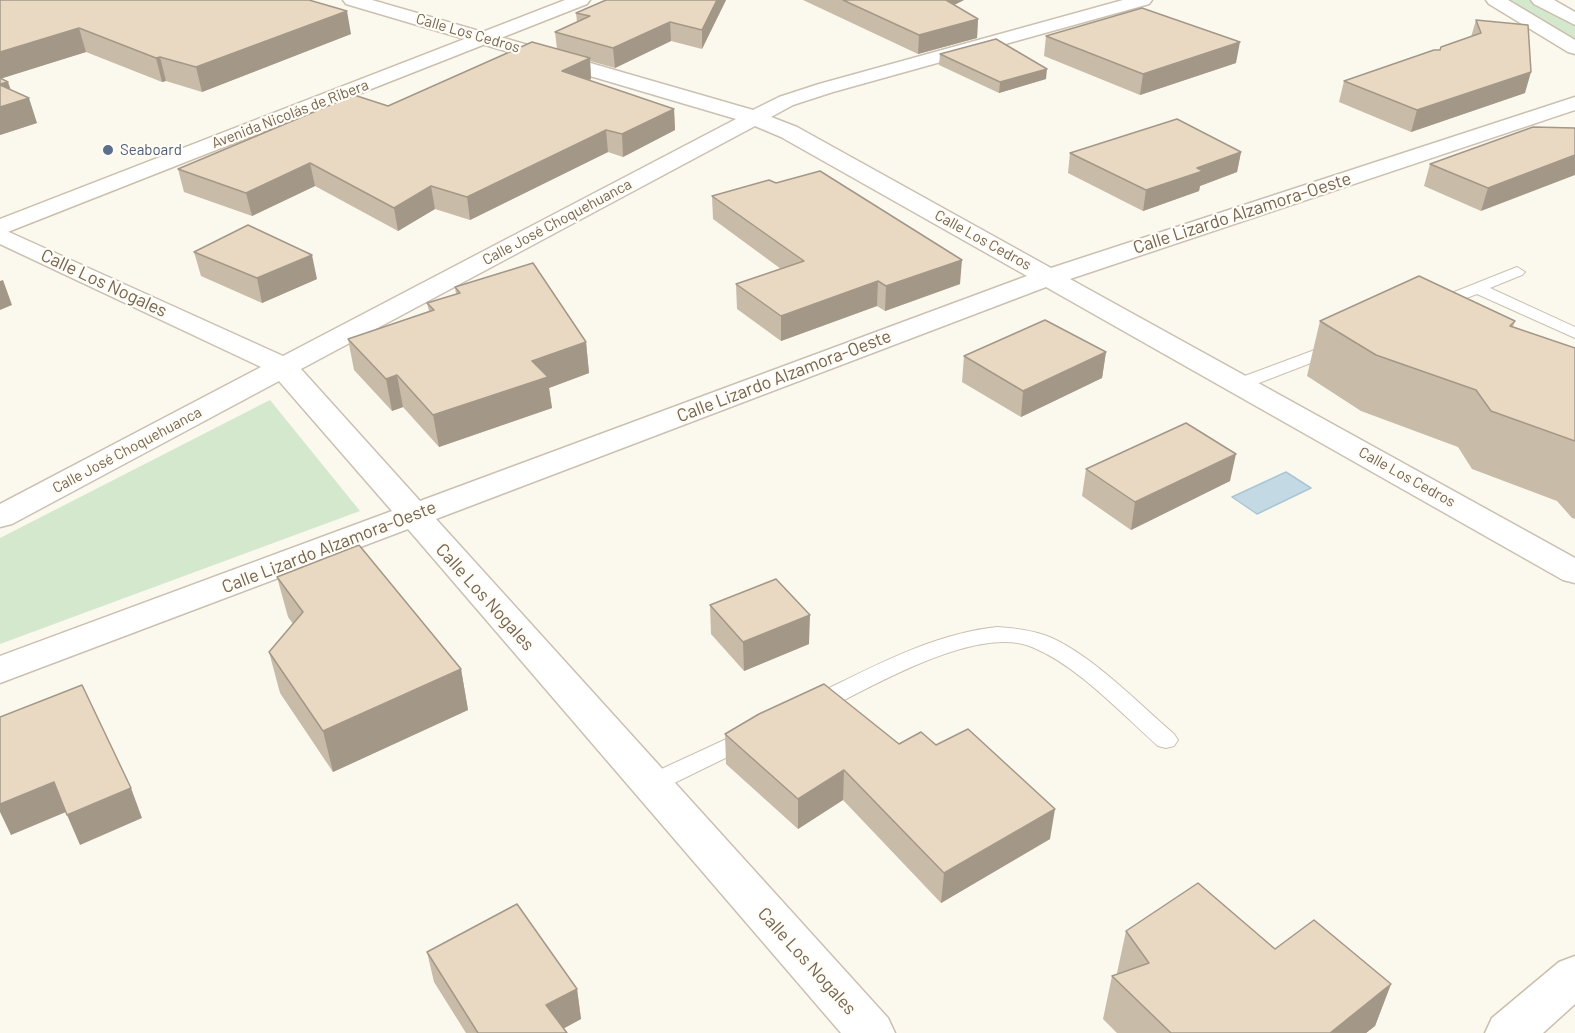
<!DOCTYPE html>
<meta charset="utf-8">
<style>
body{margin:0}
canvas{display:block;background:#fbf8ed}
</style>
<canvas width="1575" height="1033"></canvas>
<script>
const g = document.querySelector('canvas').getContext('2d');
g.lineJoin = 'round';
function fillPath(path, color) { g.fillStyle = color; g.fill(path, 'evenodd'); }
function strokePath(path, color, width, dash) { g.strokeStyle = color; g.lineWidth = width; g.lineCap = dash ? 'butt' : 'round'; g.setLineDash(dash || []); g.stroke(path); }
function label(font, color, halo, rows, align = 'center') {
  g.font = font + ' Barlow,sans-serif'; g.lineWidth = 4.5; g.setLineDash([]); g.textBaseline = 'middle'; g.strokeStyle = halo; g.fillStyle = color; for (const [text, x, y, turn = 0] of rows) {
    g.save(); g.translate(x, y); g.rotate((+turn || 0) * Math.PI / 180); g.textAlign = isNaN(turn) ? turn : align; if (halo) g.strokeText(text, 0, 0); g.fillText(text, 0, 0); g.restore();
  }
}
fillPath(new Path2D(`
 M 1504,0 L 1531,0 L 1575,25 L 1575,39 Z
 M 270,400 L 360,511 L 0,644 L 0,538 Z`), '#d3e8cc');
const water = new Path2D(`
 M 1286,472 L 1311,488 L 1257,514 L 1232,497 Z`);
fillPath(water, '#c3d9e4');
strokePath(water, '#aac6d4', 1.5);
const lane = new Path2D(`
 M 1517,267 L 1525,272 L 1522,275 L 1490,288 L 1575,327 L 1575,338 L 1477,294 L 1435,310 L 1427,305 L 1429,302 Z
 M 1336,342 L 1342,343 L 1344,347 L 1342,351 L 1246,388 L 1234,388 L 1231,384 L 1234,380 Z
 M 997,627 C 1014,628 1031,630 1047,636 C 1090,653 1138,703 1174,734 L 1178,740 L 1174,746 L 1166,748 L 1158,746 C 1121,713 1078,666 1032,647 C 978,624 873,686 823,711 L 815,713 L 807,711 L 804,705 L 807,699 C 867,670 930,634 997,627 Z
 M 748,729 L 756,731 L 760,737 L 756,743 L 660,790 L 651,793 L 642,790 L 639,784 L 642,778 Z`);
const street = new Path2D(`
 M 343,0 L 372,0 L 753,110 L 779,97 L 819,84 L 1123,0 L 1152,0 L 1149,4 L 833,92 L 793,105 L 771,117 L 797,127 L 1051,268 L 1575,97 L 1575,110 L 1070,279 L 1575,558 L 1575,583 L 1563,580 L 1046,287 L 436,519 L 888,1018 L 895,1033 L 841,1033 L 408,529 L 0,683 L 0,656 L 392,511 L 279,381 L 12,524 L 0,527 L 0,504 L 261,367 L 0,244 L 0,228 L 283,356 L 736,119 L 346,4 ZM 755,126 L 781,137 L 1027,276 L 420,501 L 301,369 Z`);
const secondary = new Path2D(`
 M 565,0 L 590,0 L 587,4 L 0,235 L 0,219 Z
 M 1486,0 L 1508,0 L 1575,40 L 1575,54 L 1568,52 L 1489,4 Z
 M 1531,0 L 1554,0 L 1575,12 L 1575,25 L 1534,4 Z
 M 1575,956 L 1575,1004 L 1543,1033 L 1485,1033 L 1492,1018 L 1559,962 Z`);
strokePath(lane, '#cbc0b1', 2);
strokePath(street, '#cbc0b1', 3);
strokePath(secondary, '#cbbfac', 3);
fillPath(lane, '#fff');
fillPath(street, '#fff');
fillPath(secondary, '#fff');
fillPath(new Path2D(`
 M 0,0 L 351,34 L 202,92 L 166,81 L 162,82 L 86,52 L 1,78 L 37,123 L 0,135 Z
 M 606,0 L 726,0 L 702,49 L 671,41 L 615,68 L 590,61 L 591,79 L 589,80 L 674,109 L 675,130 L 623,157 L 608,152 L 470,220 L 435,209 L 398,231 L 315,186 L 252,216 L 184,192 L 178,169 L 388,106 L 557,49 L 555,32 L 577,22 L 576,13 Z
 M 803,0 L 964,0 L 954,5 L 978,19 L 977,38 L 918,54 Z
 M 1476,20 L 1525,93 L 1411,132 L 1339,102 L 1344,81 L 1440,50 L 1471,37 Z
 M 1046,36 L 1236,63 L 1140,95 L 1044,56 Z
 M 940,54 L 1046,79 L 999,93 L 939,65 Z
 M 1533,127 L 1481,211 L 1424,186 L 1430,164 Z
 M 1241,152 L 1237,172 L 1200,186 L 1199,191 L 1143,211 L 1068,173 L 1070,153 Z
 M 712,196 L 960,284 L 885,311 L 877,306 L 781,341 L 737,309 L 736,284 L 781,269 L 713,219 Z
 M 194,252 L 317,279 L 262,303 L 201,276 Z
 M 455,287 L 586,342 L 589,373 L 549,388 L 552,408 L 439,447 L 403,407 L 392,411 L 354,370 L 348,339 L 429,311 L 427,303 L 456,294 Z
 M 1320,321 L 1515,321 L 1513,327 L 1575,348 L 1575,519 L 1572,518 L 1557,501 L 1472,469 L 1458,447 L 1361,411 L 1307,376 Z
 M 1106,352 L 1102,378 L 1021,417 L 962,382 L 964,356 Z
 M 1086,469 L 1230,481 L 1131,530 L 1082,496 Z
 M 277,577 L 461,669 L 468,710 L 333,772 L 280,693 L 269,652 L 293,624 L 288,617 Z
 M 710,605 L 809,644 L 744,671 L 711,634 Z
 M 725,734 L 936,745 L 1050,839 L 941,903 L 843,800 L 798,829 L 726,764 Z
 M 1126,931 L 1275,949 L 1391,984 L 1375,1026 L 1366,1033 L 1117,1033 L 1103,1019 L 1112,976 L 1118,974 L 1117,973 Z
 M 427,952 L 577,989 L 581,1019 L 563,1029 L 567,1033 L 466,1033 L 434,982 Z`), '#c8bba8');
fillPath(new Path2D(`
 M 717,0 L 726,0 L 702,49 L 702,30 Z
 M 937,0 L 964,0 L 936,14 Z
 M 347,11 L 351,34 L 202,92 L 196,67 Z
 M 978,19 L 977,38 L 918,54 L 919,35 Z
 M 670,22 L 671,41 L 615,68 L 613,48 Z
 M 79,28 L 86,52 L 0,79 L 0,52 Z
 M 1240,42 L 1236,63 L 1140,95 L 1143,74 Z
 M 160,57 L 166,81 L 162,82 L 156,58 Z
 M 590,58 L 591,79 L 564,92 L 562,71 Z
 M 1047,69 L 1046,79 L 999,93 L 1000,82 Z
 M 1531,72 L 1525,93 L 1411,132 L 1417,110 Z
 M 8,82 L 15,102 L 29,98 L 37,123 L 0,135 L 0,84 Z
 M 674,109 L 675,130 L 623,157 L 622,134 Z
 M 606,130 L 608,152 L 470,220 L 467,197 Z
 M 1241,152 L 1237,172 L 1200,186 L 1199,191 L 1143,211 L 1146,190 L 1197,168 Z
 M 1575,155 L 1575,175 L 1481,211 L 1488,188 Z
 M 310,163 L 315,186 L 252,216 L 246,193 Z
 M 431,186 L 435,209 L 398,231 L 394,208 Z
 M 312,255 L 317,279 L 262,303 L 257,278 Z
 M 962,260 L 960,284 L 885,311 L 886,286 Z
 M 3,280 L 12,305 L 0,310 L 0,281 Z
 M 878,281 L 877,306 L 781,341 L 781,316 Z
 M 586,342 L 589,373 L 549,388 L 552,408 L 439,447 L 433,415 L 532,361 Z
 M 1106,352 L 1102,378 L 1021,417 L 1023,391 Z
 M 397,375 L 403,407 L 392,411 L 386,379 Z
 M 1236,454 L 1230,481 L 1131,530 L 1135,502 Z
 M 810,615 L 809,644 L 744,671 L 743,642 Z
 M 461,669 L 468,710 L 333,772 L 323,731 Z
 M 844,770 L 843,800 L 798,829 L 798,799 Z
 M 54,782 L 66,812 L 11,835 L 0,812 L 0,804 Z
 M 131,788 L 142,818 L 80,845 L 67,815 Z
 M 1055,809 L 1050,839 L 941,903 L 944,873 Z
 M 1391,984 L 1375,1026 L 1366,1033 L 1330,1033 Z
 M 577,989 L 581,1019 L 555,1033 L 546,1005 Z`), '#a39888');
const building = new Path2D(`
 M 0,0 L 309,0 L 347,11 L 196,67 L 160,57 L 156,58 L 79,28 L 0,52 Z
 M 606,0 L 717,0 L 702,30 L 670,22 L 613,48 L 555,32 L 590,16 L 576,13 Z
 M 843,0 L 946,0 L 978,19 L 919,35 Z
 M 1142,8 L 1240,42 L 1143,74 L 1046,36 Z
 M 1476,20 L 1528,25 L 1531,72 L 1417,110 L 1344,81 L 1434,50 L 1440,50 L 1441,47 L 1481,33 Z
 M 996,39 L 1047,69 L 1000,82 L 940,54 Z
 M 532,42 L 590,58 L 562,71 L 674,109 L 622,134 L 606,130 L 467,197 L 431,186 L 394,208 L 310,163 L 246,193 L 178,169 L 354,95 L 388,106 Z
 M 0,78 L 8,82 L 0,84 Z
 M 0,85 L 29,98 L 0,107 Z
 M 1177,119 L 1241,152 L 1197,168 L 1203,171 L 1146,190 L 1070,153 Z
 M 1533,127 L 1575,128 L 1575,155 L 1488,188 L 1430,164 Z
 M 820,171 L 962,260 L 886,286 L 878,281 L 781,316 L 736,284 L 804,261 L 712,196 L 769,180 L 776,183 Z
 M 248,225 L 312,255 L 257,278 L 194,252 Z
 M 533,263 L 586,342 L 532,361 L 548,377 L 433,415 L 397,375 L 386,379 L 348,339 L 434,310 L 427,303 L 460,293 L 455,287 Z
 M 1419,276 L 1515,321 L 1510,326 L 1575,348 L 1575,441 L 1491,411 L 1476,390 L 1376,355 L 1320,321 Z
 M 1045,320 L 1106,352 L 1023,391 L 964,356 Z
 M 1186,423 L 1236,454 L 1135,502 L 1086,469 Z
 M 359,545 L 461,669 L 323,731 L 269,652 L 303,612 L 277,577 Z
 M 776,579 L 810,615 L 743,642 L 710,605 Z
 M 824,684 L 899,744 L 921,732 L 936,745 L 968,729 L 1055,809 L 944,873 L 844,770 L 798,799 L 725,734 L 759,714 Z
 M 82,685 L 131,788 L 67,815 L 54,782 L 0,804 L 0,717 Z
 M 1198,883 L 1275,949 L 1314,920 L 1391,984 L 1330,1033 L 1171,1033 L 1112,976 L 1149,963 L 1126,931 Z
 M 517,904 L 577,989 L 546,1005 L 567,1033 L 478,1033 L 427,952 Z`);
fillPath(building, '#e9d9c3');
strokePath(building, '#a39888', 1.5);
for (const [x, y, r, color] of [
 [108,150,6,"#5c6f8a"]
]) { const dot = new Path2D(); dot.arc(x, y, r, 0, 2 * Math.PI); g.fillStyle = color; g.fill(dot); strokePath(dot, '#fefcf4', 2); }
label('15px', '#756451', '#fefcf4', [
 ["Calle Los Cedros",468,33,16],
 ["Avenida Nicolás de Ribera",290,114,-21],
 ["Calle José Choquehuanca",557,222,-28],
 ["Calle Los Cedros",983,240,29],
 ["Calle José Choquehuanca",127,450,-28],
 ["Calle Los Cedros",1407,477,29]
]);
label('15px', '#4e5e75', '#fefcf4', [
 ["Seaboard",120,150]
], 'left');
label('18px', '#756451', '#fefcf4', [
 ["Calle Lizardo Alzamora-Oeste",1242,213,-18],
 ["Calle Los Nogales",104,283,25],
 ["Calle Lizardo Alzamora-Oeste",784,376,-21],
 ["Calle Lizardo Alzamora-Oeste",329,547,-21],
 ["Calle Los Nogales",485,597,48],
 ["Calle Los Nogales",807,961,48]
]);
</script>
